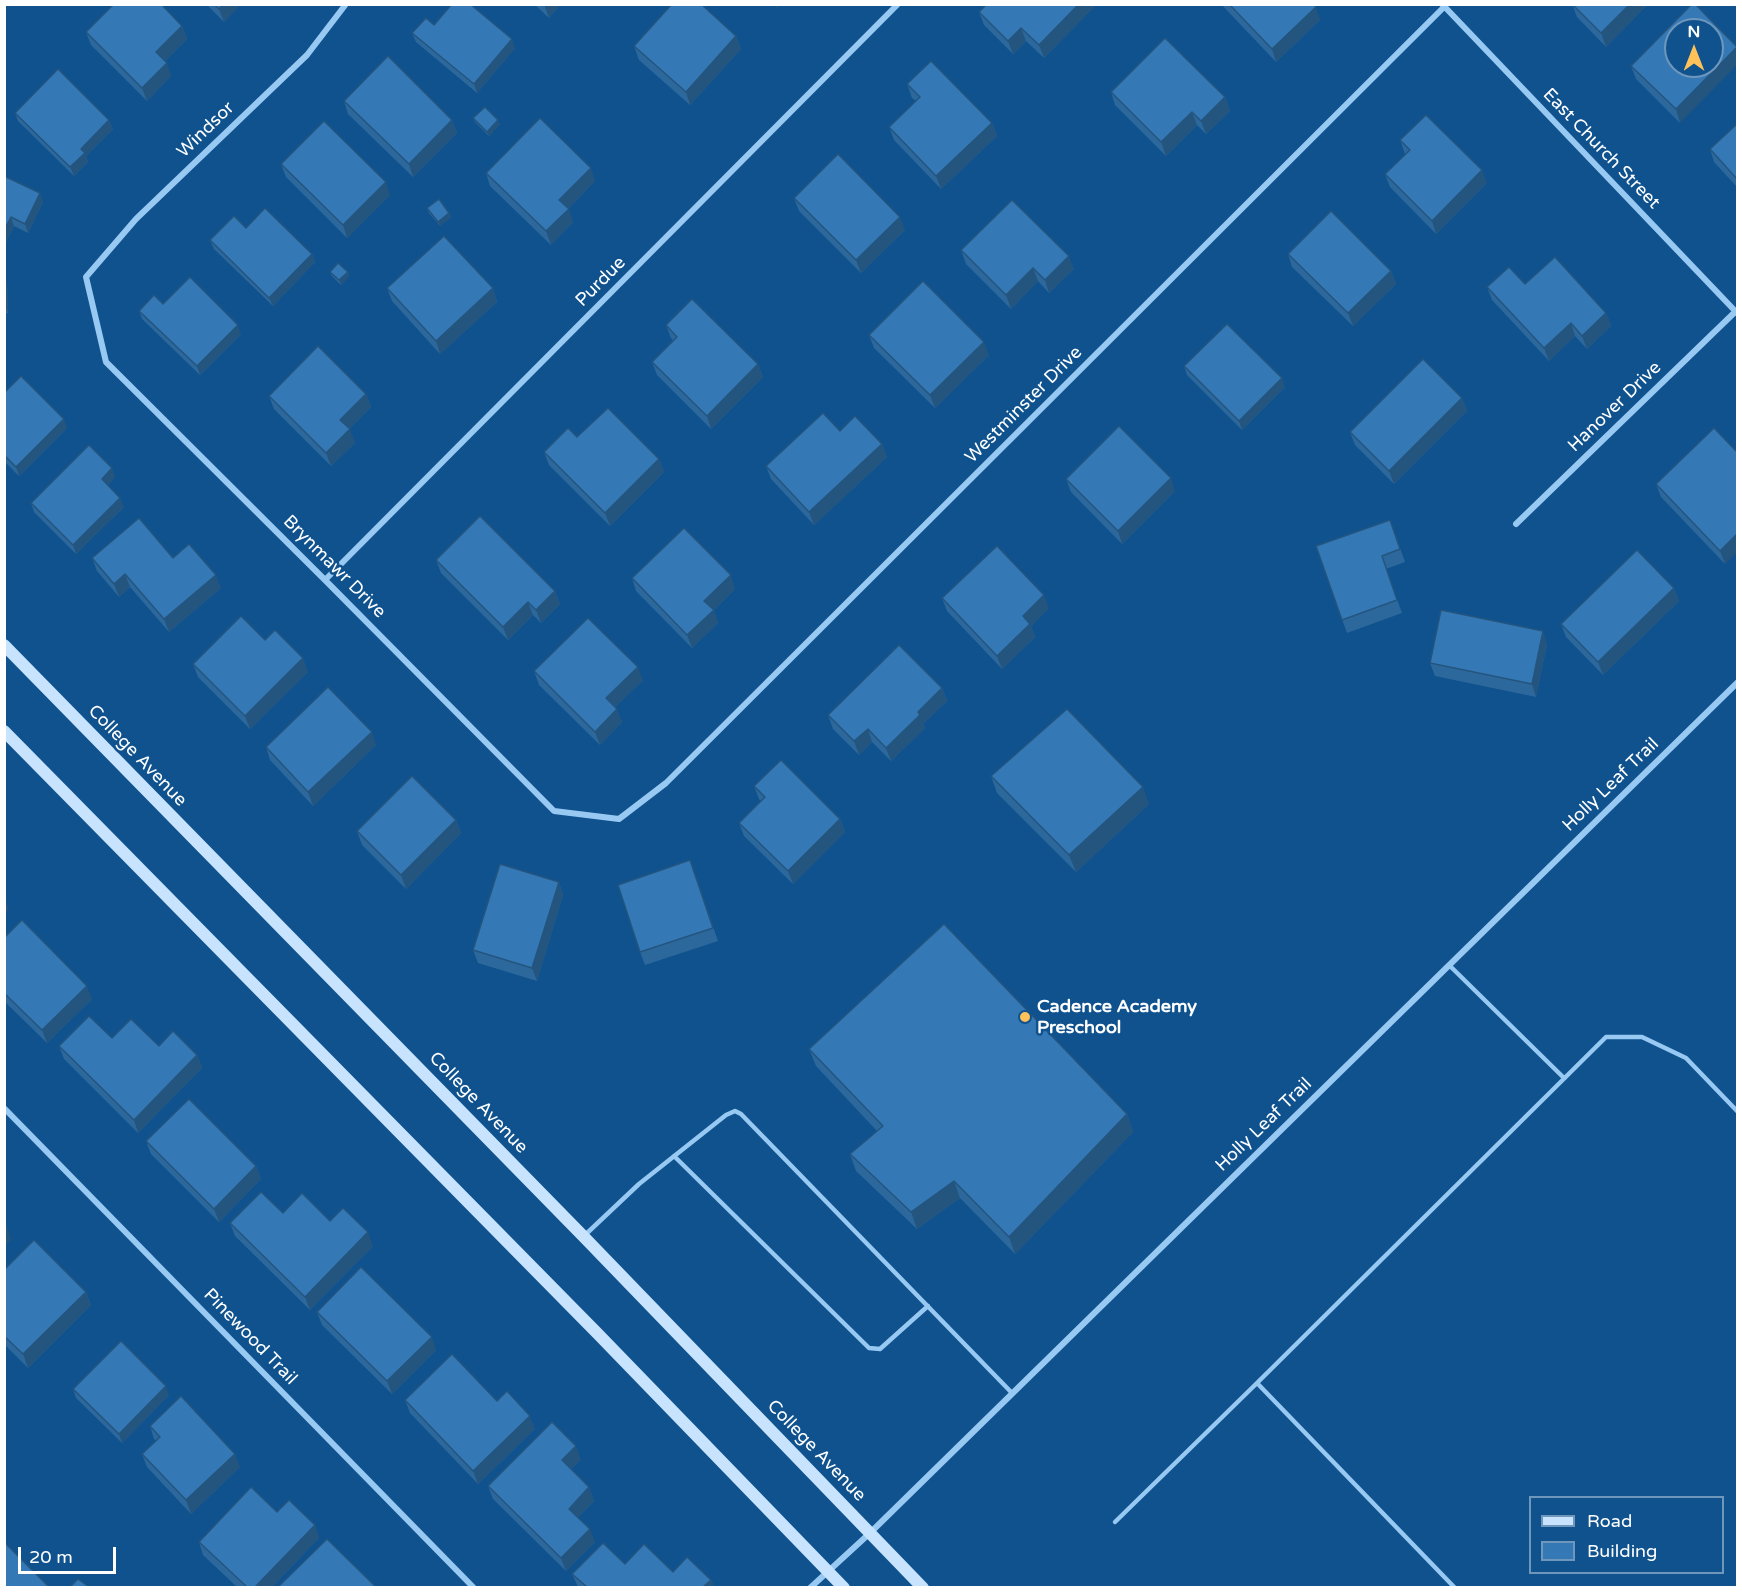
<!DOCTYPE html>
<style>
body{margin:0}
#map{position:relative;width:1742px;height:1592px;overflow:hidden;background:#0f528e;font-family:"Varela Round",sans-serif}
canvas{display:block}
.frame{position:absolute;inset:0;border:6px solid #fff;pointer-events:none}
.legend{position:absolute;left:1529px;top:1496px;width:195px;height:78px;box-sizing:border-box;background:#0f528e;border:2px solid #6f97bb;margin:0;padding:8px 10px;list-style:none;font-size:18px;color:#fff}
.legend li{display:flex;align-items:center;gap:12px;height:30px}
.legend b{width:30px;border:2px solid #6f97bb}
.north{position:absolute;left:1664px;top:18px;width:60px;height:60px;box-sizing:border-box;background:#0f528e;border:2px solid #6f97bb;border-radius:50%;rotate:0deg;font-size:16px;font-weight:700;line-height:24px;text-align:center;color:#fff}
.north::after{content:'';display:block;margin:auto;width:21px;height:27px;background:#ffc159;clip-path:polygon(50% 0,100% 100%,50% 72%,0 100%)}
.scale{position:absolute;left:18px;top:1547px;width:98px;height:27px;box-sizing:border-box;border:3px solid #fff;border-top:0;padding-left:8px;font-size:18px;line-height:21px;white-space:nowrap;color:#fff;-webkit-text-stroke:4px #0f528e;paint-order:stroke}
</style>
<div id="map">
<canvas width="1742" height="1592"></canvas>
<div class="frame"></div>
<ul class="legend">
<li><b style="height:8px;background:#c7e3fd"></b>Road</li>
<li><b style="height:16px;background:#3479b6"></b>Building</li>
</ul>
<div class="north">N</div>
<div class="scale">20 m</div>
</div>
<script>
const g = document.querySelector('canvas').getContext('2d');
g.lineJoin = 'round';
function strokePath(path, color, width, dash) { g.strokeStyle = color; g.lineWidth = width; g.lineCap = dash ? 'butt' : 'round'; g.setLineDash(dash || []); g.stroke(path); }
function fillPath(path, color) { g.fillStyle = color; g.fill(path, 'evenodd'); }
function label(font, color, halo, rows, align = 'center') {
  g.font = font + ' "Varela Round",sans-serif'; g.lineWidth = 5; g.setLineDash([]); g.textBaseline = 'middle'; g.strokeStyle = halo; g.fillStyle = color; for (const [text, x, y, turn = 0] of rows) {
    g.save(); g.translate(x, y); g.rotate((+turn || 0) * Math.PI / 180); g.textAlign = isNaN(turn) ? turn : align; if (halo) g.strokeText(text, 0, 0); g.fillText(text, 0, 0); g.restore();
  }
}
strokePath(new Path2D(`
 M 1449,965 L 1564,1078
 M 674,1156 L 869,1348 L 880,1349 L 928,1306
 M 585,1235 L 639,1184 L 726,1115 L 735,1111 L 741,1114 L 1012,1393
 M 1115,1522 L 1257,1383
 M 1455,1588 L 1257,1383 L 1606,1037 L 1642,1037 L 1686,1058 L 1738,1112`), '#98c9f3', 4.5);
strokePath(new Path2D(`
 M 346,4 L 307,55 L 136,219 L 86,277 L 106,362 L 325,580 L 554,811 L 619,819 L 666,783 L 1444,7
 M 1442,4 L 1738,314
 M 1516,524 L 1735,312
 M 325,580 L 898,4
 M 4,1108 L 474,1588
 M 810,1588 L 870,1533 L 1738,682`), '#98c9f3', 6);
strokePath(new Path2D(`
 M 4,645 L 584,1237 L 923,1588
 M 4,731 L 598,1334 L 844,1588`), '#c7e3fd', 12);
fillPath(new Path2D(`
 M 206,4 L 241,4 L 224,22 Z
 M 534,4 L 561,4 L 549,18 Z
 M 1097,4 L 1044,58 L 1026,41 L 1013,54 L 984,25 L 979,12 Z
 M 1221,4 L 1313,4 L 1320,20 L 1276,62 Z
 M 1572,4 L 1648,4 L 1606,47 L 1577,17 Z
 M 1692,4 L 1680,123 L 1636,79 L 1631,66 Z
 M 182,26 L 187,39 L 165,61 L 171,76 L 147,101 L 91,45 L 86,32 Z
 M 412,33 L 515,48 L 477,93 L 416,42 Z
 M 736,36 L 741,49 L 690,105 L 639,60 L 634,46 Z
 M 907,84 L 992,123 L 997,136 L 941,189 L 894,140 L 889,127 L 916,101 L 912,98 Z
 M 1111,92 L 1225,97 L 1230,111 L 1206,134 L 1197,125 L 1166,156 L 1115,105 Z
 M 344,101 L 452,120 L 457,133 L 413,177 L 348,114 Z
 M 15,113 L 109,120 L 113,129 L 86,156 L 88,162 L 74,176 L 18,121 Z
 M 473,118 L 500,124 L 489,136 L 475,122 Z
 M 1737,124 L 1737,187 L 1714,162 L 1710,149 Z
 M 1400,140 L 1487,183 L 1436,234 L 1390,187 L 1385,174 L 1405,154 Z
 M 281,164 L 390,195 L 347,238 L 286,177 Z
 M 486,173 L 595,181 L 568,209 L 573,222 L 551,245 L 490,186 Z
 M 4,176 L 43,202 L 28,233 L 14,226 L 4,246 Z
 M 794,198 L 905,230 L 861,273 L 799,211 Z
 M 427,208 L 449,213 L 451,217 L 440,226 L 429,213 Z
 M 246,228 L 312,254 L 315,262 L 273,306 L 214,249 L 210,240 Z
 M 961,250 L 1074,269 L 1049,293 L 1038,281 L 1011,309 L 966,264 Z
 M 1288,254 L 1391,271 L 1396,284 L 1353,326 L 1292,267 Z
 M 330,272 L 348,272 L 349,276 L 341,285 L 332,276 Z
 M 4,278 L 7,284 L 8,313 L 4,314 Z
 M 1525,284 L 1606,313 L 1611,326 L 1587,349 L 1575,336 L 1549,361 L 1492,300 L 1487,287 Z
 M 387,288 L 493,288 L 497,302 L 440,354 L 392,301 Z
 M 163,304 L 241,334 L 200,375 L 142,319 L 139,311 Z
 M 666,325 L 758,364 L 763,377 L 711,429 L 657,375 L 652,362 L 673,341 L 671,338 Z
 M 869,335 L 989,355 L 935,408 L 874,348 Z
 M 1184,366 L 1285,387 L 1242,430 L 1187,375 Z
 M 4,393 L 67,428 L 19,476 L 4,461 Z
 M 366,394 L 371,407 L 349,429 L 355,443 L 331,466 L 274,409 L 269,396 Z
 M 1462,398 L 1467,411 L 1394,484 L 1355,445 L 1350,432 Z
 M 840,431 L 882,444 L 887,457 L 814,525 L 771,479 L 766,466 Z
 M 577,437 L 659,459 L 664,472 L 610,526 L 549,465 L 544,452 Z
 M 1737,452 L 1725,564 L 1661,497 L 1656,484 Z
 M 115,477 L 108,485 L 124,507 L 76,554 L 34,512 L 31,503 Z
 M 1066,479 L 1175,491 L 1122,544 L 1071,492 Z
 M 1390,520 L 1405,562 L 1386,569 L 1402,613 L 1347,633 L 1316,546 Z
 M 92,558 L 173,558 L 221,588 L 169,632 L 130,587 L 119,597 L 97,571 Z
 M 436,560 L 555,591 L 560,604 L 541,623 L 533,615 L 508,640 L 441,573 Z
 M 632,578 L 735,589 L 714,610 L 718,623 L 692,648 L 636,591 Z
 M 1674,588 L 1679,601 L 1603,675 L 1566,637 L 1561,624 Z
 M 942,598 L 1049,608 L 1031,626 L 1035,637 L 1002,669 L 947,611 Z
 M 1547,644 L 1536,697 L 1435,676 L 1430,663 Z
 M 193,664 L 308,672 L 250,729 L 198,677 Z
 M 534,671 L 643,680 L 615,707 L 622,722 L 600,745 L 539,685 Z
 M 942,688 L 947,701 L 923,724 L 925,728 L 891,761 L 872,742 L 859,755 L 833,729 L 828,715 Z
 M 376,745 L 313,806 L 270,760 L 266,747 Z
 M 991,776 L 1149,804 L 1076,872 L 997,793 Z
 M 754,786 L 840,819 L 845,832 L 793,884 L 744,836 L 739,823 L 761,801 L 759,799 Z
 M 456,820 L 461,833 L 406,889 L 362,845 L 357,831 Z
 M 690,860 L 718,941 L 645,965 L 640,952 Z
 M 559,882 L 563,895 L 537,981 L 478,963 L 473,950 Z
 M 4,938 L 92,999 L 47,1043 L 4,1001 Z
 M 112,1038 L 159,1046 L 197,1055 L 202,1068 L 138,1133 L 64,1059 L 59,1046 Z
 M 809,1049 L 1127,1114 L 1133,1132 L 1015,1254 L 960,1198 L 917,1229 L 856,1171 L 850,1154 L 877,1131 L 816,1066 Z
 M 146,1141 L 256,1166 L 261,1179 L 219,1222 L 151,1154 Z
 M 283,1213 L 330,1221 L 373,1246 L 310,1310 L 235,1236 L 230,1223 Z
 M 4,1270 L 86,1292 L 91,1305 L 28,1368 L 4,1344 Z
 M 317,1312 L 436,1350 L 392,1394 L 322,1325 Z
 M 73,1389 L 169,1395 L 122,1443 L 76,1398 Z
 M 405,1400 L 497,1401 L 535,1429 L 478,1484 L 410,1413 Z
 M 150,1426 L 240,1467 L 191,1514 L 147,1467 L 142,1454 L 156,1441 L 154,1439 Z
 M 581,1459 L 571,1469 L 589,1487 L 594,1501 L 578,1517 L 595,1542 L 566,1571 L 493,1499 L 488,1486 Z
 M 315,1525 L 319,1538 L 272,1587 L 237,1587 L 203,1555 L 199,1542 Z
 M 625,1564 L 673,1572 L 711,1580 L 714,1587 L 578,1587 L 572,1574 Z`), '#2d689d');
fillPath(new Path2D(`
 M 223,4 L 241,4 L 224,22 L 219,9 Z
 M 544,4 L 561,4 L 549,18 Z
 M 775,4 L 781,4 L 777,9 Z
 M 1079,4 L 1097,4 L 1044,58 L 1039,45 Z
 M 1630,4 L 1648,4 L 1606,47 L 1601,33 Z
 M 1316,7 L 1320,20 L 1276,62 L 1272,49 Z
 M 182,26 L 187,39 L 160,66 L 156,52 Z
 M 1021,28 L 1026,41 L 1013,54 L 1008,41 Z
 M 736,36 L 741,49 L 690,105 L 686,92 Z
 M 512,39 L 515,48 L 477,93 L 474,84 Z
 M 1737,47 L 1737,65 L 1680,123 L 1676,109 Z
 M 167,63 L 171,76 L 147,101 L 142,88 Z
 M 1225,97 L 1230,111 L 1206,134 L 1201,121 Z
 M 1192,112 L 1197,125 L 1166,156 L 1161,142 Z
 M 109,120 L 113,129 L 86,156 L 88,162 L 74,176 L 70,167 L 81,149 Z
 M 452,120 L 457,133 L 413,177 L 409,164 Z
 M 498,120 L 500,124 L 489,136 L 487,132 Z
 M 992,123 L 997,136 L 941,189 L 936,176 Z
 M 591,168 L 595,181 L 564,213 L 559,200 Z
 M 1482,170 L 1487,183 L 1436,234 L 1432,221 Z
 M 386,182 L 390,195 L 347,238 L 343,225 Z
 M 40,193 L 43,202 L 28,233 L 25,224 Z
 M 569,209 L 573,222 L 551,245 L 546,231 Z
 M 449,213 L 451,217 L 440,226 L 438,222 Z
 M 11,217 L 14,226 L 4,246 L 4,230 Z
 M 900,217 L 905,230 L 861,273 L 856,260 Z
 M 312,254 L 315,262 L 273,306 L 269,298 Z
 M 1069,256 L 1074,269 L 1049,293 L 1045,280 Z
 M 1033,268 L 1038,281 L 1011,309 L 1006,295 Z
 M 1391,271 L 1396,284 L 1353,326 L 1348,313 Z
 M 348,272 L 349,276 L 341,285 L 339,280 Z
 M 4,278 L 7,284 L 8,313 L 4,304 Z
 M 493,288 L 497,302 L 440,354 L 436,341 Z
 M 1606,313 L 1611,326 L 1587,349 L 1582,336 Z
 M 1571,323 L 1575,336 L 1549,361 L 1544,348 Z
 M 238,325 L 241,334 L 200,375 L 197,366 Z
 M 984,342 L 989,355 L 935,408 L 930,395 Z
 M 758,364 L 763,377 L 711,429 L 707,416 Z
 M 1282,378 L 1285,387 L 1242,430 L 1239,421 Z
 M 366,394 L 371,407 L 345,433 L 340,420 Z
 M 1462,398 L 1467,411 L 1394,484 L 1389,471 Z
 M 64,419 L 67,428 L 19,476 L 16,467 Z
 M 350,429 L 355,443 L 331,466 L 326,453 Z
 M 882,444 L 887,457 L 814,525 L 809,512 Z
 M 659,459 L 664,472 L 610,526 L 605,513 Z
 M 112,468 L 115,477 L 105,488 L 102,479 Z
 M 1171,478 L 1175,491 L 1122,544 L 1118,531 Z
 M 120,498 L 124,507 L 76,554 L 73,545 Z
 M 1737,534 L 1737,552 L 1725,564 L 1720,551 Z
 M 125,574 L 130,587 L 119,597 L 114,584 Z
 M 216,575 L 221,588 L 169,632 L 164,619 Z
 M 731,575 L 735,589 L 714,610 L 718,623 L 692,648 L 687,635 L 704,601 Z
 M 1674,588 L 1679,601 L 1603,675 L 1598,662 Z
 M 555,591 L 560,604 L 541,623 L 536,610 Z
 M 1044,595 L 1049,608 L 1031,626 L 1035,637 L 1002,669 L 997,656 L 1023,616 Z
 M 528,602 L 533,615 L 508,640 L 503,627 Z
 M 1543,631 L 1547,644 L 1536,697 L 1532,684 Z
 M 303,658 L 308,672 L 250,729 L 245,716 Z
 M 638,667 L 643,680 L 611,711 L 606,698 Z
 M 942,688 L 947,701 L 923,724 L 925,728 L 891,761 L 886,748 L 918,712 Z
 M 617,709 L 622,722 L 600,745 L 595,732 Z
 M 868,729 L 872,742 L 859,755 L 854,741 Z
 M 372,732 L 376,745 L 313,806 L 308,792 Z
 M 1143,787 L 1149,804 L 1076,872 L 1069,855 Z
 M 840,819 L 845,832 L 793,884 L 788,871 Z
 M 456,820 L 461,833 L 406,889 L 401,875 Z
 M 559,882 L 563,895 L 537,981 L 532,968 Z
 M 4,896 L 9,909 L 4,914 Z
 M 87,986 L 92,999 L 47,1043 L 42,1030 Z
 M 197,1055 L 202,1068 L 138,1133 L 134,1120 Z
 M 1127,1114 L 1133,1132 L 1015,1254 L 1009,1237 Z
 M 256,1166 L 261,1179 L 219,1222 L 214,1209 Z
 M 954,1181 L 960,1198 L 917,1229 L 911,1212 Z
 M 7,1226 L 11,1240 L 4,1246 L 4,1228 Z
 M 368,1232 L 373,1246 L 310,1310 L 305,1297 Z
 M 86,1292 L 91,1305 L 28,1368 L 23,1354 Z
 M 432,1337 L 436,1350 L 392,1394 L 387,1381 Z
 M 166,1386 L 169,1395 L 122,1443 L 119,1434 Z
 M 530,1416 L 535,1429 L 478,1484 L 473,1471 Z
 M 576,1446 L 581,1459 L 567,1473 L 562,1460 Z
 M 235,1454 L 240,1467 L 191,1514 L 186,1500 Z
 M 589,1487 L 594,1501 L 573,1522 L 569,1509 Z
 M 315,1525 L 319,1538 L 272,1587 L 255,1587 Z
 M 590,1529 L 595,1542 L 566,1571 L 561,1558 Z
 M 711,1580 L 714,1587 L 703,1587 Z`), '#24557f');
const building = new Path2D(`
 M 114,4 L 161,4 L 182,26 L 156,52 L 167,63 L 142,88 L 86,32 Z
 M 214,4 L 223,4 L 219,9 Z
 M 452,4 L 470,4 L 512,39 L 474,84 L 412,33 L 426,18 L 434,25 Z
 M 672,4 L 701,4 L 736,36 L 686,92 L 634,46 Z
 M 987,4 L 1079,4 L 1039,45 L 1021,28 L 1008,41 L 979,12 Z
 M 1229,4 L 1313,4 L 1316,7 L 1272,49 Z
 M 1572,4 L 1630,4 L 1601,33 Z
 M 1692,4 L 1695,4 L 1737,47 L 1676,109 L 1631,66 ZM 1676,30 L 1712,30 L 1712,66 L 1676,66 Z
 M 1165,38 L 1225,97 L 1201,121 L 1192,112 L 1161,142 L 1111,92 Z
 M 388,56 L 452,120 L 409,164 L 344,101 Z
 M 931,61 L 992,123 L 936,176 L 889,127 L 920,97 L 907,84 Z
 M 58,69 L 109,120 L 81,149 L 85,153 L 70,167 L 15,113 Z
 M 485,107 L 498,120 L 487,132 L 473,118 Z
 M 1426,115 L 1482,170 L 1432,221 L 1385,174 L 1410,150 L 1400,140 Z
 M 540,118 L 591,168 L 559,200 L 569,209 L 546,231 L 486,173 Z
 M 324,121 L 386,182 L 343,225 L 281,164 Z
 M 1737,124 L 1737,179 L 1710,149 Z
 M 838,154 L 900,217 L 856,260 L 794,198 Z
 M 4,176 L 40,193 L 25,224 L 11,217 L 4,230 Z
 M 439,199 L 449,213 L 438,222 L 427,208 Z
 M 1012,200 L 1069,256 L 1045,280 L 1033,268 L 1006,295 L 961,250 Z
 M 265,208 L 312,254 L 269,298 L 210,240 L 234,216 L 246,228 Z
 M 1331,211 L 1391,271 L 1348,313 L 1288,254 Z
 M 444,236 L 493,288 L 436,341 L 387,288 Z
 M 1555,257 L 1606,313 L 1582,336 L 1571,323 L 1544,348 L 1487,287 L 1509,267 L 1525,284 Z
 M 338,263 L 348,272 L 339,280 L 330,272 Z
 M 190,277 L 238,325 L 197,366 L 139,311 L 154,295 L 163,304 Z
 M 923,281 L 984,342 L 930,395 L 869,335 Z
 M 692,299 L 758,364 L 707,416 L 652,362 L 677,337 L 666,325 Z
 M 1227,324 L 1282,378 L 1239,421 L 1184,366 Z
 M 318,346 L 366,394 L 340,420 L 350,429 L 326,453 L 269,396 Z
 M 1423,359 L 1462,398 L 1389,471 L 1350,432 Z
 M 21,376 L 64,419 L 16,467 L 4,455 L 4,393 Z
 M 608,408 L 659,459 L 605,513 L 544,452 L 568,428 L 577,437 Z
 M 823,413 L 840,431 L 855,416 L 882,444 L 809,512 L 766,466 Z
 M 1119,426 L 1171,478 L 1118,531 L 1066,479 Z
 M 1714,428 L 1737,452 L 1737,534 L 1720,551 L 1656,484 Z
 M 89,445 L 112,468 L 102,479 L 120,498 L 73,545 L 31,503 Z
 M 480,516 L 555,591 L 536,610 L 528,602 L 503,627 L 436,560 Z
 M 139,518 L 173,558 L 189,544 L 216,575 L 164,619 L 125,574 L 114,584 L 92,558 Z
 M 1390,520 L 1400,549 L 1382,556 L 1397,600 L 1342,620 L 1316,546 Z
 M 684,528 L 731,575 L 704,601 L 714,610 L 687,635 L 632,578 Z
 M 997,546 L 1044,595 L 1023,616 L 1030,624 L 997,656 L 942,598 Z
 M 1637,550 L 1674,588 L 1598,662 L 1561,624 Z
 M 1441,610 L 1543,631 L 1532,684 L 1430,663 Z
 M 241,616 L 265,640 L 275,630 L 303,658 L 245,716 L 193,664 Z
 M 588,618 L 638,667 L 606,698 L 617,709 L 595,732 L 534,671 Z
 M 899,645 L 942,688 L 918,712 L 920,715 L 886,748 L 868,729 L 854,741 L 828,715 Z
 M 328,687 L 372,732 L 308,792 L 266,747 Z
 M 1067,709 L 1143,787 L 1069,855 L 991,776 Z
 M 781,760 L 840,819 L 788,871 L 739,823 L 765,797 L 754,786 Z
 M 412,776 L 456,820 L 401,875 L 357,831 Z
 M 690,860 L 713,928 L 640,952 L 618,885 Z
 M 500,864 L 559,882 L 532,968 L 473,950 Z
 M 22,920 L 87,986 L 42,1030 L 4,993 L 4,938 Z
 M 944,924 L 1127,1114 L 1009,1237 L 954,1181 L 911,1212 L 850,1154 L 883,1126 L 809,1049 Z
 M 89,1016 L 112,1038 L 131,1019 L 159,1046 L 173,1031 L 197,1055 L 134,1120 L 59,1046 Z
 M 189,1099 L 256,1166 L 214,1209 L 146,1141 Z
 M 261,1192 L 283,1213 L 302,1193 L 330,1221 L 343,1208 L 368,1232 L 305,1297 L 230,1223 Z
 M 34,1240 L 86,1292 L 23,1354 L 4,1336 L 4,1270 Z
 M 361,1267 L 432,1337 L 387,1381 L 317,1312 Z
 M 121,1341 L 166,1386 L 119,1434 L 73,1389 Z
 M 452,1354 L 497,1401 L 507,1391 L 530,1416 L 473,1471 L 405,1400 Z
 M 181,1396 L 235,1454 L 186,1500 L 142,1454 L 160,1437 L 150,1426 Z
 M 552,1422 L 576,1446 L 562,1460 L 589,1487 L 569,1509 L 590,1529 L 561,1558 L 488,1486 Z
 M 251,1487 L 277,1512 L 289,1500 L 315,1525 L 255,1587 L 247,1587 L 199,1542 Z
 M 327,1539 L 376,1587 L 278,1587 Z
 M 4,1542 L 49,1587 L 4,1587 Z
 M 603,1543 L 625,1564 L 644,1544 L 673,1572 L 687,1557 L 711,1580 L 703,1587 L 587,1587 L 572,1574 Z
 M 78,1579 L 89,1587 L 70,1587 Z`);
fillPath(building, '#3479b6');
strokePath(building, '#24557f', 1.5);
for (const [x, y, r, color] of [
 [1025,1017,6,"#ffc159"]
]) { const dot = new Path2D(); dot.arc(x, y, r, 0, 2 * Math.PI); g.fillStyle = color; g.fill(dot); strokePath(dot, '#0f528e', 2); }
label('18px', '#fff', '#0f528e', [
 ["Windsor",206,130,-44],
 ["East Church Street",1601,149,46],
 ["Purdue",601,282,-45],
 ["Westminster Drive",1024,405,-45],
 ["Hanover Drive",1615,407,-44],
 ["Brynmawr Drive",334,567,45],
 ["College Avenue",137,756,46],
 ["Holly Leaf Trail",1611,785,-44],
 ["College Avenue",478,1103,46],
 ["Holly Leaf Trail",1264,1125,-44],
 ["Pinewood Trail",250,1337,46],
 ["College Avenue",816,1451,46]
]);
label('bold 18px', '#fff', '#0f528e', [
 ["Cadence Academy",1037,1007],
 ["Preschool",1037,1028]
], 'left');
</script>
